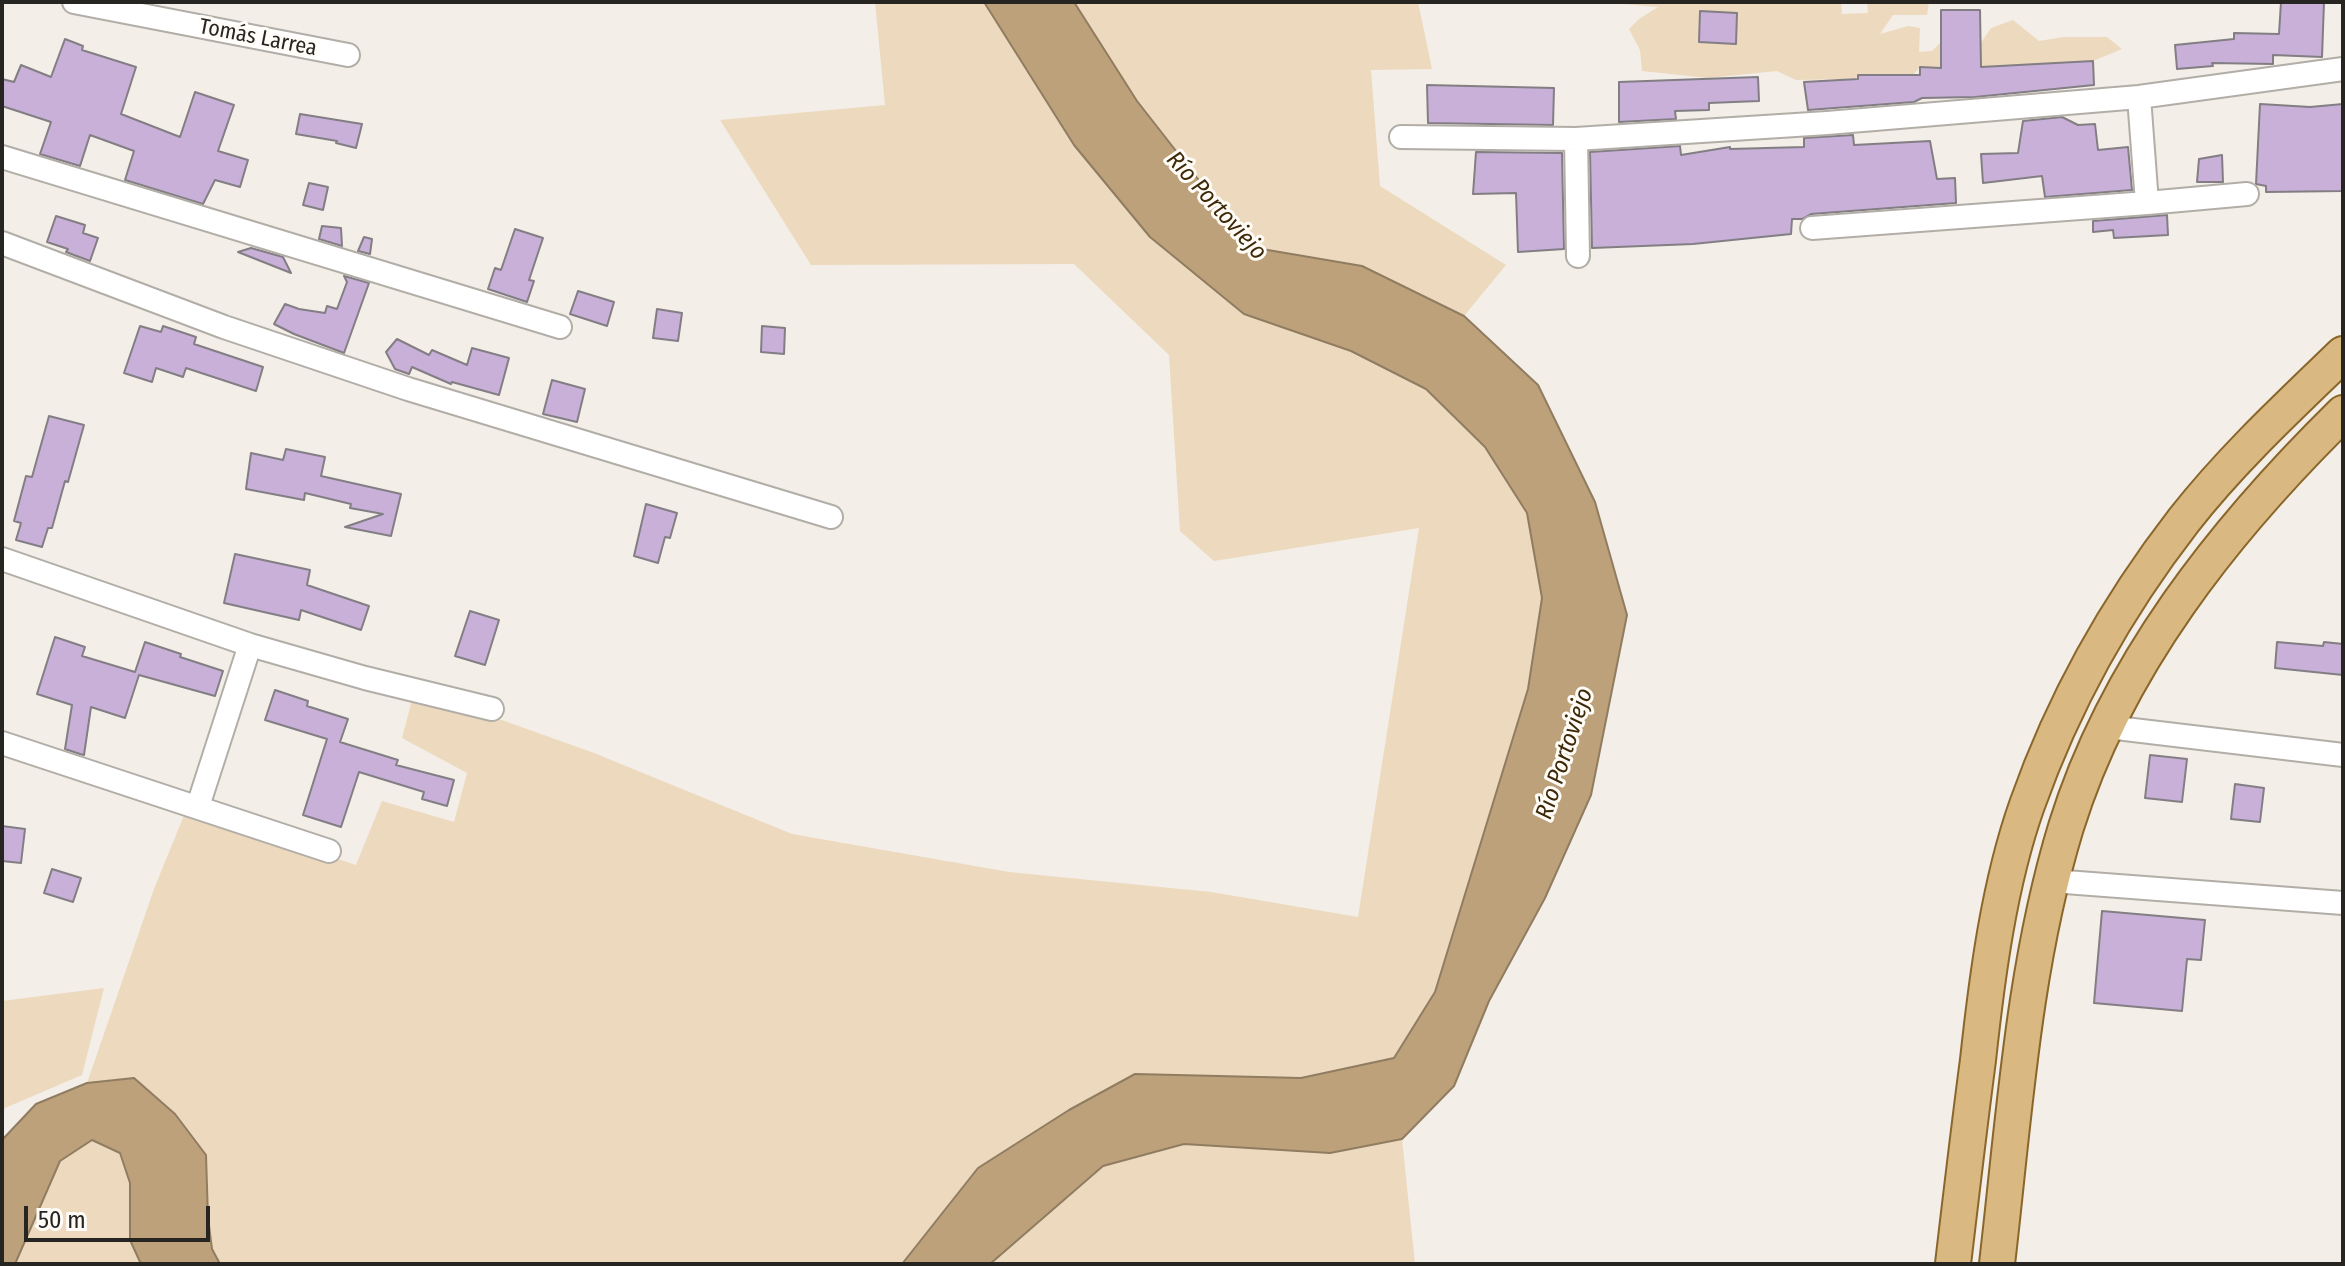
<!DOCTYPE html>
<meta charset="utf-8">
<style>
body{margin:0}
#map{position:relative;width:2345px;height:1266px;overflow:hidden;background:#f3eee7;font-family:"Fira Sans Condensed",sans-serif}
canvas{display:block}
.frame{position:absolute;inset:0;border:4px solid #262522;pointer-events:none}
.scale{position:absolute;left:24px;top:1206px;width:186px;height:36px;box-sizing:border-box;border:4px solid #262522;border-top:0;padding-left:10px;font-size:24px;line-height:28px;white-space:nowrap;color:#262522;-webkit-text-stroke:6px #fffcf8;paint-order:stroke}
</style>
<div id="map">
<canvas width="2345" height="1266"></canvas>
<div class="frame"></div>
<div class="scale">50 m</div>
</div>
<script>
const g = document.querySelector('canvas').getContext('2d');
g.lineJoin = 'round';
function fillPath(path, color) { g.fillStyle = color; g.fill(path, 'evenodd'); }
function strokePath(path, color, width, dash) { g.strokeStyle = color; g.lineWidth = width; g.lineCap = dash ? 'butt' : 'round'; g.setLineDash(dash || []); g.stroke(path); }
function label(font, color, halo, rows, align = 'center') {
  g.font = font + ' "Fira Sans Condensed",sans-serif'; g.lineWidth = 6; g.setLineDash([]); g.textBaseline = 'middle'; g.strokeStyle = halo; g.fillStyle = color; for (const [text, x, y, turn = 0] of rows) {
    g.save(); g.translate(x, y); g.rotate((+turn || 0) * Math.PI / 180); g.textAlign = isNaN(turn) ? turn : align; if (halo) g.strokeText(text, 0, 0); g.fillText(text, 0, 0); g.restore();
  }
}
fillPath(new Path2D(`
 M 875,2 L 984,2 L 1074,145 L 1351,351 L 1426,389 L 1485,447 L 1527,513 L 1542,598 L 1528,689 L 1434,992 L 1394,1058 L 1301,1078 L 1135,1074 L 1069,1110 L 978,1168 L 902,1264 L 220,1264 L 212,1249 L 208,1218 L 206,1155 L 175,1114 L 134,1079 L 87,1083 L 154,889 L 187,808 L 356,865 L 382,801 L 454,822 L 467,773 L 402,738 L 415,689 L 594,753 L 792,834 L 1009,872 L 1211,892 L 1358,917 L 1419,528 L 1214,561 L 1180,531 L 1169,355 L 1074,264 L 811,265 L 720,120 L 885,105 Z
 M 1074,2 L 1418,2 L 1432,69 L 1371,70 L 1380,186 L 1506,265 L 1464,316 L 1362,266 L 1262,249 L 1205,188 L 1137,101 Z
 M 1622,2 L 1841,2 L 1842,14 L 1868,13 L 1867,2 L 1929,2 L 1927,15 L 1893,15 L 1880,34 L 1908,26 L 1920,28 L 1919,52 L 1932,51 L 1944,39 L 1978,47 L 1991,28 L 2013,20 L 2039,41 L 2064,37 L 2107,37 L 2122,49 L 2093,61 L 1953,68 L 1920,67 L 1910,78 L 1883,75 L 1844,79 L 1796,80 L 1777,71 L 1708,78 L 1642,71 L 1640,50 L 1629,29 L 1639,19 L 1658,7 L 1624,4 Z
 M 104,988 L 82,1075 L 5,1108 L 2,1113 L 2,1001 Z
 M 1402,1139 L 1415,1264 L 990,1264 L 1103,1166 L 1184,1144 L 1330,1153 Z
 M 92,1140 L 119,1153 L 130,1183 L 130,1240 L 141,1264 L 15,1264 L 60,1161 Z`), '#edd9be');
const water = new Path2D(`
 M 984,2 L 1074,2 L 1137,101 L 1205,188 L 1262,249 L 1362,266 L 1464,316 L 1538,385 L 1595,502 L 1627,615 L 1591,795 L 1545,898 L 1489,1001 L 1454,1086 L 1402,1139 L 1330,1153 L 1184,1144 L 1103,1166 L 990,1264 L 902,1264 L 978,1168 L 1069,1110 L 1135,1074 L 1301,1078 L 1394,1058 L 1435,992 L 1528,689 L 1542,598 L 1527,513 L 1485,447 L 1426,389 L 1351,351 L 1244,314 L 1150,237 L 1074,145 Z
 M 134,1078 L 175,1114 L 206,1155 L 208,1218 L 212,1249 L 220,1264 L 141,1264 L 130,1240 L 130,1183 L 120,1153 L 92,1140 L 60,1161 L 15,1264 L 2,1264 L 2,1140 L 36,1104 L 87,1083 Z`);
fillPath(water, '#bda17b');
strokePath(water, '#907c60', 2);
const building = new Path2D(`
 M 2281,2 L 2324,2 L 2322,57 L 2273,55 L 2273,64 L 2212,63 L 2213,66 L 2177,69 L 2175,45 L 2234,39 L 2234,33 L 2279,34 Z
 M 1941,10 L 1980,10 L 1981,67 L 2093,61 L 2094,85 L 1975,97 L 1922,98 L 1914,102 L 1808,110 L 1804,82 L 1858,79 L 1858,75 L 1920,75 L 1920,67 L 1941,68 Z
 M 1700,11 L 1737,13 L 1736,44 L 1699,42 Z
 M 65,39 L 83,46 L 82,50 L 136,67 L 121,114 L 180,137 L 195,92 L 234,105 L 218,151 L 248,160 L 240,187 L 215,180 L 203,204 L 125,180 L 134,151 L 90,135 L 80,166 L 40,154 L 51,122 L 2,106 L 2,79 L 14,82 L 21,65 L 51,77 Z
 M 1758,77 L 1759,101 L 1709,103 L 1709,110 L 1675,111 L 1676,119 L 1619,122 L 1619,82 Z
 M 1427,85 L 1554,88 L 1553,125 L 1428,123 Z
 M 2260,104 L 2310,107 L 2343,104 L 2343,191 L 2266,192 L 2266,186 L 2256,184 Z
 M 300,114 L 362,124 L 356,148 L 336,143 L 337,141 L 296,134 Z
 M 2062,117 L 2078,125 L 2095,124 L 2098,150 L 2128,147 L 2132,190 L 2045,197 L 2042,176 L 1983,183 L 1981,154 L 2018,153 L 2023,121 Z
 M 1853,135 L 1854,145 L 1930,141 L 1937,179 L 1955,178 L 1956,203 L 1811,214 L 1802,219 L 1792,219 L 1791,234 L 1693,244 L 1592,248 L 1590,152 L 1680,146 L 1681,155 L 1730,147 L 1730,149 L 1804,147 L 1804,138 Z
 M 1476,152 L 1562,153 L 1564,249 L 1518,252 L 1516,193 L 1473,194 Z
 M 2222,155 L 2223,182 L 2197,182 L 2199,159 Z
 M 309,183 L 328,187 L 323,210 L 303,205 Z
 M 2167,215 L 2168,235 L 2114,238 L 2113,230 L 2093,232 L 2093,221 Z
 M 56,216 L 85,225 L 83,233 L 98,238 L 90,261 L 66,252 L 68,249 L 47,242 Z
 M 322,226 L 341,228 L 342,246 L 319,239 Z
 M 515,229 L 543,238 L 529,280 L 534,281 L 527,302 L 488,289 L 495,268 L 501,270 Z
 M 364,237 L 372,239 L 370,254 L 358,251 Z
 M 251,248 L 283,257 L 291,273 L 238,252 Z
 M 344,276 L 369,283 L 344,353 L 294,334 L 274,324 L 285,304 L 299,309 L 325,313 L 327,306 L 337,309 L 347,282 Z
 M 578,291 L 614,302 L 607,326 L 570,314 Z
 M 657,309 L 682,313 L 678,341 L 653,338 Z
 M 140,326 L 161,332 L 163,326 L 196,337 L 194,344 L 263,367 L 256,391 L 186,368 L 183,377 L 156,368 L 152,382 L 124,373 Z
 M 762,326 L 785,328 L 784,354 L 761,352 Z
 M 397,339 L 429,355 L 432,350 L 467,365 L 472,348 L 509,358 L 499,395 L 452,382 L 451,384 L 412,367 L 409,374 L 395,369 L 386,352 Z
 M 552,380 L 585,389 L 577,422 L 543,414 Z
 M 49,416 L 84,425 L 68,482 L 65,481 L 52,528 L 48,528 L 42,547 L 16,540 L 21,523 L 14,521 L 26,476 L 32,477 Z
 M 286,449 L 325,457 L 321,476 L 401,494 L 391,536 L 345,527 L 383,514 L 350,508 L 351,504 L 305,493 L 304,500 L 246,489 L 251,453 L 283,460 Z
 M 646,504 L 677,513 L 670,538 L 665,537 L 658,563 L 634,556 Z
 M 235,554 L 310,570 L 307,585 L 369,606 L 361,630 L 301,610 L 299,620 L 224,603 Z
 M 470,611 L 499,620 L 485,665 L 455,656 Z
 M 55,637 L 85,647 L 82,656 L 135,672 L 145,642 L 181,654 L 180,657 L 223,671 L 215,696 L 139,675 L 125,718 L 91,707 L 84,755 L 80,754 L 65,749 L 72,705 L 37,694 Z
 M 2277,642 L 2323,646 L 2324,642 L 2343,644 L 2343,675 L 2275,668 Z
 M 275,690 L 308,701 L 307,706 L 348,719 L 340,742 L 398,760 L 396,765 L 454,780 L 447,806 L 422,799 L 424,792 L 359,772 L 341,827 L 303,815 L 327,739 L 265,720 Z
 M 2150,755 L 2187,759 L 2182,802 L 2145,798 Z
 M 2235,784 L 2264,788 L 2260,822 L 2231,819 Z
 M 2,826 L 25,829 L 21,863 L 2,861 Z
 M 52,869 L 81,878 L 73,902 L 44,893 Z
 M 2102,911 L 2205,920 L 2201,960 L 2187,959 L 2182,1011 L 2094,1003 Z`);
fillPath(building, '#c8b0d8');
strokePath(building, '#827e84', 2);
const minor = new Path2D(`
 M 74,2 L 348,55
 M 1401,137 L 1576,139 L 1827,123 L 2139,97 L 2343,69
 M 1576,139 L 1578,256
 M 2,157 L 560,327
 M 2147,203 L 2247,194
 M 1812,228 L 2147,203 L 2139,97
 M 2,243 L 224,327 L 408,389 L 831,517
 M 2,559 L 250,645 L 365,678 L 492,709
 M 2108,727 L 2343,755
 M 2,743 L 329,851
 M 198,806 L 250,645
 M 2052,881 L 2343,903`);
const primary = new Path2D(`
 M 1953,1264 C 1961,1196 1969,1128 1978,1060 C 1987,977 1999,884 2027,805 C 2063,703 2118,605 2184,520 C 2231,460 2288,407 2343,354
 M 1997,1264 C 2014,1119 2023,968 2066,827 C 2116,666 2224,530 2343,413`);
strokePath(minor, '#b2aea7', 26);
strokePath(primary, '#8a662a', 38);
strokePath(minor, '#fff', 22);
strokePath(primary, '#d9b882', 34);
label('22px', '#262522', '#fffcf8', [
 ["Tomás Larrea",258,38,11]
]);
label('italic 24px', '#3d2908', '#fffcf8', [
 ["Río Portoviejo",1216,206,48],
 ["Río Portoviejo",1565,754,-72]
]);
</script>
